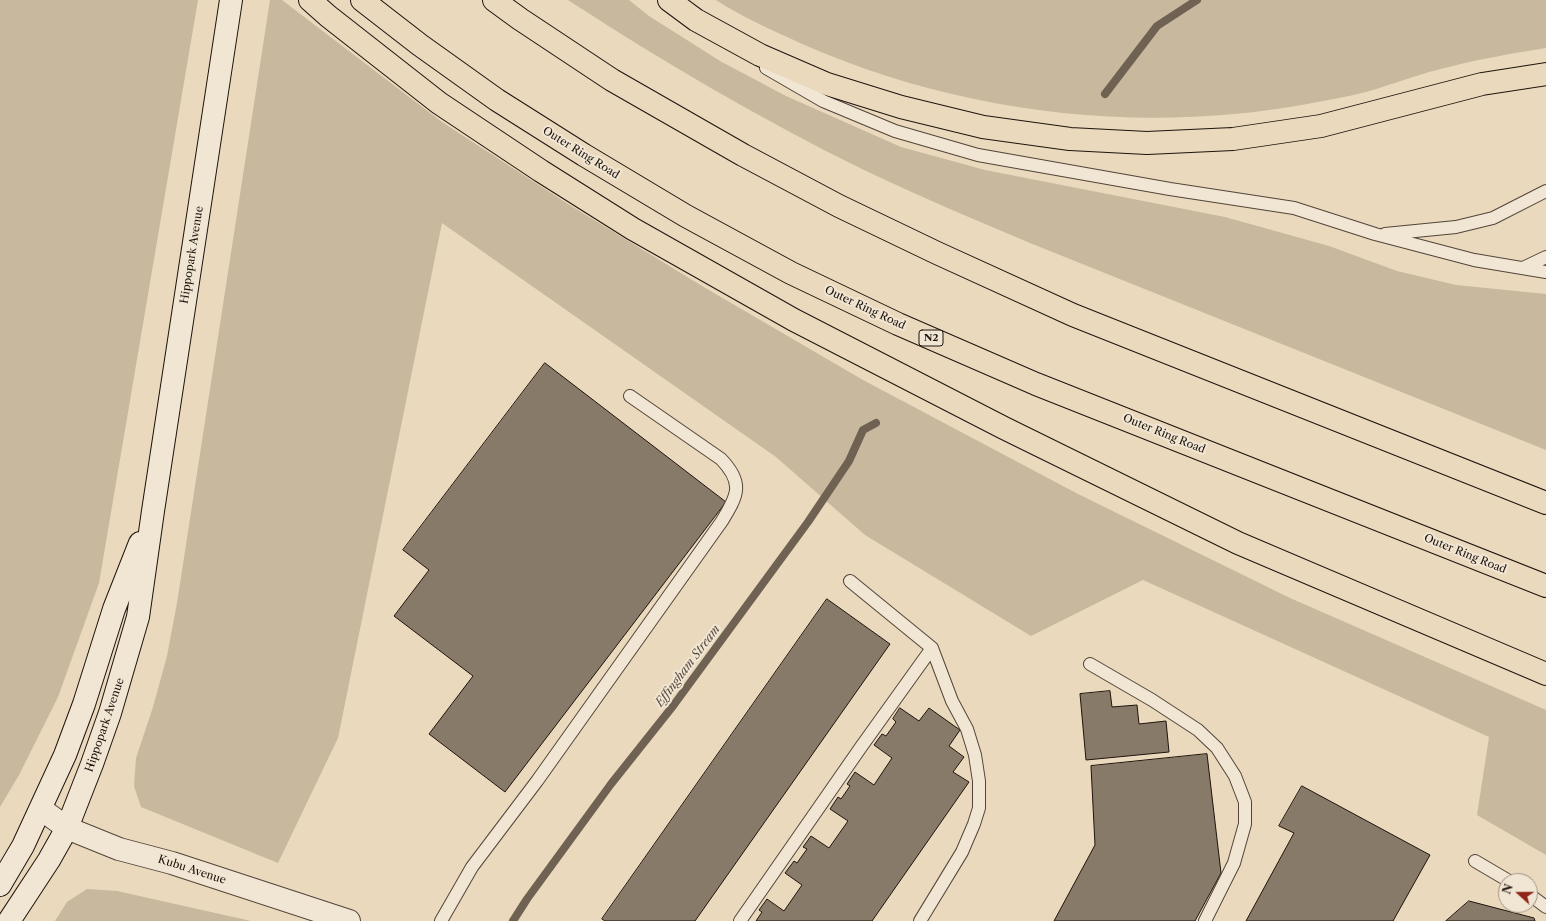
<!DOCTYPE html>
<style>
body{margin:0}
#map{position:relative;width:1546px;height:921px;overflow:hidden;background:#ead9bc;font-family:"Libre Caslon Text",serif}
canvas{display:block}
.north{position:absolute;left:1498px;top:873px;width:40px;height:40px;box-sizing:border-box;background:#f1e6d3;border:1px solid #9d9284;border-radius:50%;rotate:291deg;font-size:11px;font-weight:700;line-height:16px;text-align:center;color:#1e140e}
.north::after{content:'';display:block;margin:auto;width:14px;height:18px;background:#8f2418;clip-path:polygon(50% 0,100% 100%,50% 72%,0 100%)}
</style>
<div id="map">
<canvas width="1546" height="921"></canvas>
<div class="north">N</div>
</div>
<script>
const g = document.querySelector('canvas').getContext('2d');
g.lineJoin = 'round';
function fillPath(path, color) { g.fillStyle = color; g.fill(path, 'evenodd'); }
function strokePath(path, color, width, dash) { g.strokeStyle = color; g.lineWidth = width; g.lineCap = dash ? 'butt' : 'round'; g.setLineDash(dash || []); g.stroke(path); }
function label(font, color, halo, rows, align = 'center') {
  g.font = font + ' "Libre Caslon Text",serif'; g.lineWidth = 4; g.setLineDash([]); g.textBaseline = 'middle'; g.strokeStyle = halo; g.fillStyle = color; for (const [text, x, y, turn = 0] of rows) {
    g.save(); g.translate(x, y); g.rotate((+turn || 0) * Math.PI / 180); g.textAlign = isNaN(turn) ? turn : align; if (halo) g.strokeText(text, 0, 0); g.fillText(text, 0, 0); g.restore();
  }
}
fillPath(new Path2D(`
 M 0,0 L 198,0 L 99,583 L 58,697 L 19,775 L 0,807 Z
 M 270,0 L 282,0 L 442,122 L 568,204 L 702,286 L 863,380 L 1078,494 L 1290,598 L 1546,710 L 1546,855 L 1477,815 L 1489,737 L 1143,580 L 1031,636 L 865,535 L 776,457 L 442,223 L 338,738 L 278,863 L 141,807 L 134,786 L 136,758 L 153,707 L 167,656 L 177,603 Z
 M 568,0 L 629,0 L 649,16 L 720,61 L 786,96 L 901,147 L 985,170 L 1225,217 L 1329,246 L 1397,271 L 1456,285 L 1546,294 L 1546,450 L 1030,243 C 975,220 919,196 864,170 C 762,120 663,62 568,0 Z
 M 716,0 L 1546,0 L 1546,48 C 1514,53 1480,59 1449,67 C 1421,73 1394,84 1366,92 C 1347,97 1326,100 1307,104 C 1137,135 958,113 800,43 C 772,30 742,17 716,0 Z
 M 87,889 L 117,891 L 251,921 L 55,921 L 67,902 Z`), '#c7b89e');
strokePath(new Path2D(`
 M 1105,94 L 1157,26 L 1197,0
 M 513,921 L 527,899 L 611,784 L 673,706 L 808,522 L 849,461 L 863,430 L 876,423`), '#6f6253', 8);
const building = new Path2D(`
 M 545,363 L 726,502 L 505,792 L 429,734 L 473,676 L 394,616 L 429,570 L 403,550 Z
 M 827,599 L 890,644 L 695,921 L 605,921 L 602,919 Z
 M 1110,691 L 1112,707 L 1137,705 L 1139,724 L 1166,721 L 1169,752 L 1086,760 L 1080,694 Z
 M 900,708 L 919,721 L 929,708 L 960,730 L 949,746 L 964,757 L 953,772 L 969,782 L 872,921 L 756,921 L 762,912 L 759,910 L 767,899 L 784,911 L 802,885 L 785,873 L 794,861 L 797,863 L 807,849 L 803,847 L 811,836 L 829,848 L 848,821 L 830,809 L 838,797 L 841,799 L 850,786 L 847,784 L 855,772 L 874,785 L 892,758 L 874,745 L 882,734 L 886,736 L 896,722 L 893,719 Z
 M 1207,754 L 1221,873 L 1195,921 L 1054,921 L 1095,845 L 1091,766 Z
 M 1302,786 L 1430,855 L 1393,921 L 1246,921 L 1294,833 L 1279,826 Z
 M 1469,901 L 1534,918 L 1535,921 L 1446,921 Z`);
fillPath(building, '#887a68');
strokePath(building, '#1e140e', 1);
const lane = new Path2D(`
 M 766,68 L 823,101 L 895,131 L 978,155 L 1170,189 L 1294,208 L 1375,234 L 1474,260 L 1546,272
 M 1385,234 L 1456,227 L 1493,218 L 1546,191
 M 1523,268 L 1546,257
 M 850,581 L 932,648 L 952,701 L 967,729 L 975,755 L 979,781 L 979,808 L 974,824 L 962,852 L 920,921
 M 1090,664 L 1152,700 L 1198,730 L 1217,748 L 1235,776 L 1245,802 L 1245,824 L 1234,863 L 1205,921
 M 1475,861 L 1509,881
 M 1530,895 L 1546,907
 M 441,921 L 472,867 L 537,781 L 722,521 C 738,495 744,483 721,459 L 630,396
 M 740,921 L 861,747 L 932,648`);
const street = new Path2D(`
 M 41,809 L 67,828 L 119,849 L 172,863 L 349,921`);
const secondary = new Path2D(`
 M 0,885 L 23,846 L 65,755 L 84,704 L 114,609 L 140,543
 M 9,921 L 49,860 L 67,828 L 92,764 L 110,713 L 138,617 L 153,511 L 231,0`);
const highway = new Path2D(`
 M 310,0 L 328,16 L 439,103 L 541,171 L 633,229 L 794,320 L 1004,428 L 1238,543 L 1546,674
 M 362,0 L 420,45 L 497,100 L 584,155 L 686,216 L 791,273 L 898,324 L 1036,384 L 1546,586
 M 494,0 L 520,19 L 612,80 L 743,155 L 839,206 L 937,253 L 1073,315 L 1546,503
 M 669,0 L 696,20 L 760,55 L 827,84 L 901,107 L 983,127 L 1070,139 L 1147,143 L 1233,139 L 1321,126 L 1482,84 L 1546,74`);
strokePath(lane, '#51453a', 14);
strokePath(street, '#51453a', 24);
strokePath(secondary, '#1e140e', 24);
strokePath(highway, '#1e140e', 24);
strokePath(lane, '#f1e6d3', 12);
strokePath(street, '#f1e6d3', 22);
strokePath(secondary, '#f1e6d3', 22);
strokePath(highway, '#ead9bc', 22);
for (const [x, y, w] of [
 [931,338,24]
]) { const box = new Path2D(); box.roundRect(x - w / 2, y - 8, w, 16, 3); g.fillStyle = '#f1e6d3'; g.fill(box); strokePath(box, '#1e140e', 1); }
label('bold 10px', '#1e140e', null, [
 ["N2",931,338]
]);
label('11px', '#1e140e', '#f1e6d3', [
 ["Outer Ring Road",581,153,32],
 ["Hippopark Avenue",192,255,-81],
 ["Outer Ring Road",865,308,25],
 ["Outer Ring Road",1164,434,22],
 ["Outer Ring Road",1465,554,22],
 ["Hippopark Avenue",105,725,-71],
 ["Kubu Avenue",192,870,18]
]);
label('italic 12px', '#5b4e42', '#f1e6d3', [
 ["Effingham Stream",688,666,-53]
]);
</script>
